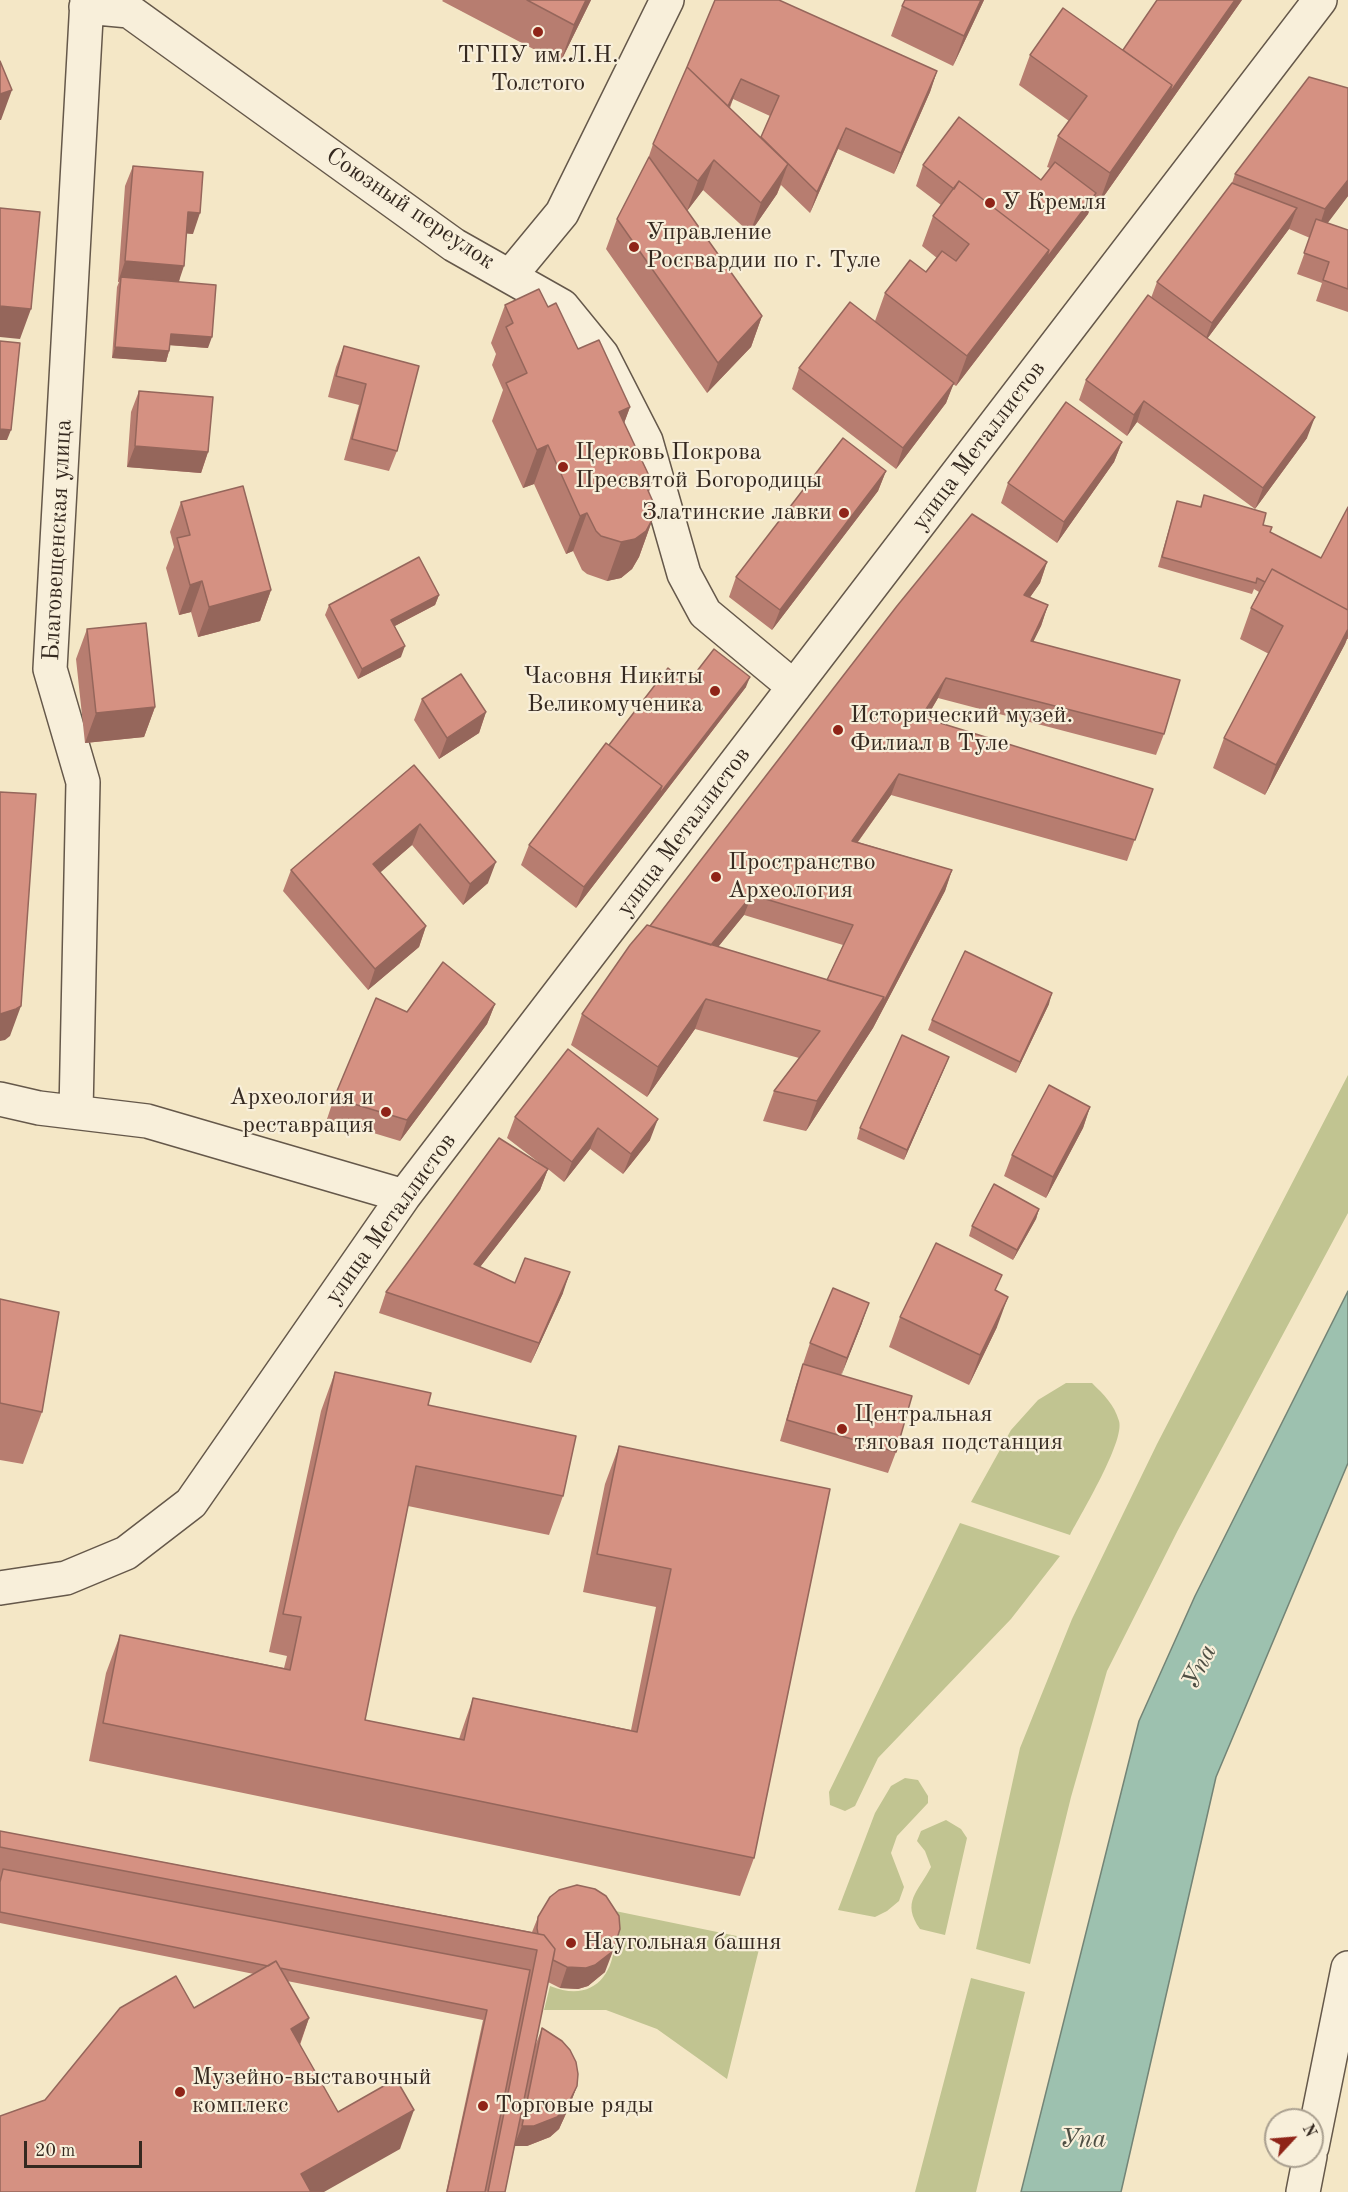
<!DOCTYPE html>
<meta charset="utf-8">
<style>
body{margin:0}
#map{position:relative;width:1348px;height:2192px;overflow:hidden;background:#f4e7c6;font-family:"Old Standard TT",serif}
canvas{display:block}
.north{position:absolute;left:1264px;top:2108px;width:60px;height:60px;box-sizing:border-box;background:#f8efda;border:2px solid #aaa090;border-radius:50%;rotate:64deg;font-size:16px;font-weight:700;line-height:24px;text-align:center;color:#352920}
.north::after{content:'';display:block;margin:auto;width:21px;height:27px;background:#8f2418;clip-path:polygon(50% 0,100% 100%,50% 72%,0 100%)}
.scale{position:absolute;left:24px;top:2141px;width:118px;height:27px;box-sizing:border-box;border:3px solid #352920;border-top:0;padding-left:8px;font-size:18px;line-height:21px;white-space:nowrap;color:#352920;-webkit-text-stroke:4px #f8efda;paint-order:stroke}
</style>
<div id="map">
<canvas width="1348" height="2192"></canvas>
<div class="north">N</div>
<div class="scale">20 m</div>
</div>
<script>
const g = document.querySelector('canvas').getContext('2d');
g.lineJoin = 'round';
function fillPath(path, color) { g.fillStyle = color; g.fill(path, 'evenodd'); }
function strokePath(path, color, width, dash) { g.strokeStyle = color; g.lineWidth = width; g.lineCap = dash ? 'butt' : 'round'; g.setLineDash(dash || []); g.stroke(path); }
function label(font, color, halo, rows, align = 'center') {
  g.font = font + ' "Old Standard TT",serif'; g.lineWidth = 4.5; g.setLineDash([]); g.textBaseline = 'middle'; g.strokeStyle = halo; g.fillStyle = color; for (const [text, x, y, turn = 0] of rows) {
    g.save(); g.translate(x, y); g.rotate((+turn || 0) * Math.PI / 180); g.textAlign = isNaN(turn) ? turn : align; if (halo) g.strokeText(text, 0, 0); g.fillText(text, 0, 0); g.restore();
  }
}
fillPath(new Path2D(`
 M 1348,1075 L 1348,1213 L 1178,1530 L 1107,1671 L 1071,1797 L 1030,1964 L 976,1949 L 1020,1748 L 1072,1619 L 1157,1444 Z
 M 1066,1383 L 1092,1383 C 1104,1395 1114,1404 1119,1421 C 1125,1441 1081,1514 1070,1535 L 971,1502 L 1011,1430 L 1038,1400 Z
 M 960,1523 L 1060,1556 L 1011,1619 L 878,1758 L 855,1806 L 845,1811 L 830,1805 L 829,1792 Z
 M 905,1778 L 918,1780 L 928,1796 L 928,1803 L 897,1836 L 891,1853 L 904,1887 L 899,1901 L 887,1911 L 875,1917 L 838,1910 L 875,1813 L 891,1786 Z
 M 946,1820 L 961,1829 L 967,1838 L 945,1935 L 920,1929 C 901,1902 918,1892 931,1867 L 925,1851 L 917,1841 L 921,1831 Z
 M 586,1905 L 761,1941 L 727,2079 L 657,2029 L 606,2010 L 544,2010 L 550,1986 C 589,2002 613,1980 615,1940 Z
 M 971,1978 L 1025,1992 L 976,2192 L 915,2192 Z`), '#c1c491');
const water = new Path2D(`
 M 1348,1291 L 1348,1463 L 1216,1777 L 1121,2192 L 1021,2192 L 1139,1721 L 1195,1596 Z`);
fillPath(water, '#9dc1af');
strokePath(water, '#738476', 1.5);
const minor = new Path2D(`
 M 86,7 L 129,11 L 454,245 L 562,306 L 602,355 L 646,441 L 684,574 L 705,613 L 794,687
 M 510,276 L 562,213 L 667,0
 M 0,1099 L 39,1108 L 147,1121 L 404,1196
 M 76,1112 L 83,782 L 50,669 L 87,0
 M 0,1588 L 66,1578 L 126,1553 L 191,1503 L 404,1196 L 1320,0
 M 1312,2147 L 1348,1968
 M 1303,2192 L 1310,2156`);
strokePath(minor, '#65584a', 36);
strokePath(minor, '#f8efda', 33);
fillPath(new Path2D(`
 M 443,0 L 591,0 L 560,63 L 442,1 Z
 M 984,0 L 953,66 L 891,36 L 902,6 Z
 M 1242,0 L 1099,203 L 1093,199 L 1088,214 L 956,386 L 953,384 L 946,403 L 896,469 L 792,389 L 799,368 L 875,321 L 885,293 L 926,272 L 937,258 L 922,246 L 933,216 L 941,205 L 916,186 L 923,165 L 1041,180 L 1050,168 L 1047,167 L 1058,136 L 1069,121 L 1019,85 L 1030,55 L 1123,50 Z
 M 687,67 L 937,71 L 930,92 L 894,174 L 838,149 L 810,213 L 781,185 L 777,194 L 750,233 L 703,190 L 687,211 L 762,316 L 751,347 L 707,393 L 606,249 L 617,219 L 647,162 L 653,144 ZM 733,99 L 770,116 L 761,137 L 730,108 Z
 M 1348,88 L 1348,196 L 1327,223 L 1348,230 L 1348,312 L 1316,301 L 1322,283 L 1297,274 L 1310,238 L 1289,229 L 1207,339 L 1307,438 L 1255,509 L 1137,422 L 1127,436 L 1079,400 L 1086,380 L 1151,298 L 1157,282 L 1232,183 L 1235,174 Z
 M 133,166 L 193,234 L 186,233 L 179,282 L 208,348 L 170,345 L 169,351 L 166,362 L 112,358 L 117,287 L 119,282 L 118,282 L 125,186 Z
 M 505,305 L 548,307 L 578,349 L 630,407 L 624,423 L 652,482 L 649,492 L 653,518 L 639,557 L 632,569 L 621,578 L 607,581 L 587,574 L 582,570 L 573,551 L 566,554 L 534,484 L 523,488 L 492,421 L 503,390 L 492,365 L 496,354 L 491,343 Z
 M 344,346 L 419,366 L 397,451 L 389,471 L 344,460 L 359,405 L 328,397 L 336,367 Z
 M 139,391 L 208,452 L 201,473 L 127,467 L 131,412 Z
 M 1122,442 L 1114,462 L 1057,543 L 1001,503 L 1008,483 Z
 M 886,471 L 878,491 L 772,630 L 729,597 L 736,577 Z
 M 1204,495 L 1263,525 L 1270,532 L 1321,558 L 1348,507 L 1348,639 L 1347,639 L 1345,644 L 1265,795 L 1213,768 L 1224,738 L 1269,654 L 1240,639 L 1251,608 L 1259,592 L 1254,589 L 1252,594 L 1158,567 L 1177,501 L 1200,507 Z
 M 181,502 L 271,590 L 260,621 L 198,637 L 191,612 L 179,615 L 166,568 L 174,547 L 170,532 Z
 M 1047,562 L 1040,583 L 1030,597 L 1048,605 L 1041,626 L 1033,641 L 1164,734 L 1156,755 L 938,698 L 926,719 L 1153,789 L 1127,861 L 891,795 L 858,842 L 952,870 L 945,891 L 873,1028 L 806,1131 L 763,1121 L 774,1091 L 799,1058 L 695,1029 L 647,1097 L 571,1045 L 582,1014 L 650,926 ZM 744,915 L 843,945 L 827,980 L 718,947 Z
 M 439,595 L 435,605 L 395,626 L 401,657 L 358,679 L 325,615 L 329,605 Z
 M 87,629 L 155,707 L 144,737 L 85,743 L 76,659 Z
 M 687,684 L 746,687 L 576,908 L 521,865 L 529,845 L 609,745 Z
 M 422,699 L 486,712 L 479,733 L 439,759 L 414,720 Z
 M 414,765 L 488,883 L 463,905 L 412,845 L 380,872 L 426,926 L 419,947 L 368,990 L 283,891 L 291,870 Z
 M 495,1004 L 487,1024 L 400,1141 L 327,1119 L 334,1098 L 407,1012 Z
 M 1049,1004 L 1016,1073 L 928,1030 L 932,1020 Z
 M 568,1049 L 650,1140 L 623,1174 L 590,1149 L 564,1182 L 548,1169 L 540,1190 L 480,1267 L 515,1283 L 563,1293 L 531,1363 L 379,1313 L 386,1292 L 546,1168 L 507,1138 L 515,1117 Z
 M 949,1057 L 904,1160 L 857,1139 L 860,1128 Z
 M 1090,1107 L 1083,1128 L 1046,1198 L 1004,1176 L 1012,1155 Z
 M 1039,1209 L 1036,1219 L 1013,1260 L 969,1236 L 972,1226 Z
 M 996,1291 L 997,1327 L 969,1385 L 889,1347 L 900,1317 Z
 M 0,1299 L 42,1412 L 23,1464 L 0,1460 Z
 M 862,1323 L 841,1375 L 896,1452 L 888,1473 L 780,1441 L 796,1385 L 803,1364 L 806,1365 L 803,1364 L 810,1343 Z
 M 335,1372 L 428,1405 L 563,1496 L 549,1535 L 408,1506 L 365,1720 L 459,1739 L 473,1698 L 631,1730 L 656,1607 L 583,1592 L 605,1484 L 619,1446 L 830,1489 L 754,1858 L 740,1896 L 89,1761 L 106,1673 L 120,1635 L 284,1668 L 287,1656 L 269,1652 L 321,1411 Z
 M 0,1831 L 532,1932 L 538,1917 L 605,1972 L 588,1986 L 578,1989 L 560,1988 L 548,1982 L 505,2192 L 446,2192 L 483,2020 L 287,1981 L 309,2018 L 300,2045 L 338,2112 L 400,2149 L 45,2100 L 194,2008 L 254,1974 L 0,1923 Z
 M 542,2028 L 577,2086 L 569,2107 L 559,2129 L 550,2137 L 527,2146 L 514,2146 L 534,2049 Z`), '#b77d70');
fillPath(new Path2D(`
 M 586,0 L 591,0 L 560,63 L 574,25 Z
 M 981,0 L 984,0 L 953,66 L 964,36 Z
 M 1235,0 L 1242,0 L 1099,203 L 1110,173 L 1172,85 Z
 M 937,71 L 930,92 L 894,174 L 901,153 Z
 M 741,79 L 733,99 L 716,136 L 724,115 Z
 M 12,90 L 1,120 L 0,120 L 0,94 Z
 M 846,128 L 838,149 L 810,213 L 817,192 Z
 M 714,160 L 703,190 L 687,211 L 698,181 Z
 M 788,164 L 777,194 L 750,233 L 761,203 Z
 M 1348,180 L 1348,196 L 1315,240 L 1325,209 Z
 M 1096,193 L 1088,214 L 956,386 L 967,356 L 1049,250 Z
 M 1297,208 L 1289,229 L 1204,343 L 1212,323 Z
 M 188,212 L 200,213 L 193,234 L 180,233 Z
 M 125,261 L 184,266 L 177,287 L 121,277 L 118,282 Z
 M 0,306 L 31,309 L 20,339 L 0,337 Z
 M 762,316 L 751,347 L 707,393 L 718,363 Z
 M 171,334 L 212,337 L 208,348 L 167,345 Z
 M 115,347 L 169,351 L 166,362 L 112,358 Z
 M 954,383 L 946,403 L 896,469 L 903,448 Z
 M 1144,401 L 1137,422 L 1127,436 L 1134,415 Z
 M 630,407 L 616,445 L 619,412 Z
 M 1315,417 L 1307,438 L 1255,509 L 1263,488 Z
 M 0,429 L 11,430 L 7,440 L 0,440 Z
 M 1122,442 L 1114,462 L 1057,543 L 1064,522 Z
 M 548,445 L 534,484 L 523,488 L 537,450 Z
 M 135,446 L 208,452 L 201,473 L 127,467 Z
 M 886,471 L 878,491 L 772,630 L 780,610 Z
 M 652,482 L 638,521 L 646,486 Z
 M 587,513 L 573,551 L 566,554 L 580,516 Z
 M 653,518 L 639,557 L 632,569 L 621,578 L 607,581 L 621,542 Z
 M 1047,562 L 1040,583 L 1017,616 L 1024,595 Z
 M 202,581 L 191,612 L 179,615 L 190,585 Z
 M 271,590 L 260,621 L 198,637 L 209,607 Z
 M 439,595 L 435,605 L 387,630 L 391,620 Z
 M 1048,605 L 1041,626 L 1024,661 L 1031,641 Z
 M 1348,629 L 1348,636 L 1345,644 L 1265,795 L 1276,765 Z
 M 405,646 L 401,657 L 358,679 L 362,669 Z
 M 750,677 L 746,687 L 576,908 L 584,887 L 662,786 Z
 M 946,678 L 938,698 L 914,738 L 921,717 Z
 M 155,707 L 144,737 L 85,743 L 96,713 Z
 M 486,712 L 479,733 L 439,759 L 447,738 Z
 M 899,774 L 891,795 L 844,861 L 852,841 Z
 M 420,824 L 412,845 L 366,885 L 373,864 Z
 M 496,862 L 488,883 L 463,905 L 470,884 Z
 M 952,870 L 945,891 L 873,1028 L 806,1131 L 817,1101 Z
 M 752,895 L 744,915 L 696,974 L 703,954 Z
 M 426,926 L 419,947 L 368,990 L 375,969 Z
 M 1052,993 L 1049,1004 L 1016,1073 L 1020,1062 Z
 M 706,999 L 695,1029 L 647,1097 L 658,1067 Z
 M 495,1004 L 487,1024 L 400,1141 L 407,1120 Z
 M 21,1006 L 10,1036 L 5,1040 L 0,1041 L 0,1014 Z
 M 949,1057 L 945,1067 L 904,1160 L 907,1150 Z
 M 1090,1107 L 1083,1128 L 1046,1198 L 1053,1177 Z
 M 658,1119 L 650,1140 L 623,1174 L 631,1154 Z
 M 598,1128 L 590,1149 L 564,1182 L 572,1162 Z
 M 548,1169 L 540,1190 L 466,1285 L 474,1264 Z
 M 1039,1209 L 1036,1219 L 1013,1260 L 1017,1250 Z
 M 570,1272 L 563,1293 L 531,1363 L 539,1343 Z
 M 1008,1297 L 997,1327 L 969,1385 L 980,1355 Z
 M 869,1303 L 862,1323 L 840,1379 L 847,1358 Z
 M 613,1951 L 605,1972 L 588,1986 L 578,1989 L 560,1988 L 567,1967 Z
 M 309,2018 L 295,2057 L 291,2029 Z
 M 577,2086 L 569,2107 L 559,2129 L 550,2137 L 527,2146 L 514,2146 L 522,2126 Z
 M 414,2110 L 400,2149 L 324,2192 L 295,2192 L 301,2174 Z`), '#95665b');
const building = new Path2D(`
 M 527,0 L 586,0 L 574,25 Z
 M 715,0 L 779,0 L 937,71 L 901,153 L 846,128 L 817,192 L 761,137 L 779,96 L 741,79 L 728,106 L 687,67 Z
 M 905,0 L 981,0 L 964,36 L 902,6 Z
 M 1157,0 L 1235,0 L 1169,94 L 1172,85 L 1123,50 Z
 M 1063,8 L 1172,85 L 1110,173 L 1058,136 L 1087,96 L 1030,55 Z
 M 0,61 L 12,90 L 0,94 Z
 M 687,67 L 788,164 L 761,203 L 714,160 L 698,181 L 653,144 Z
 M 1309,77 L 1348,88 L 1348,180 L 1325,209 L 1235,174 Z
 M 959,117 L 1041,180 L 1055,162 L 1096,193 L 1046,259 L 1049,250 L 959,181 L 954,189 L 923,165 Z
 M 649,157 L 762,316 L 718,363 L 617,219 Z
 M 133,166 L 203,172 L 200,213 L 188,212 L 184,266 L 125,261 Z
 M 959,181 L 1049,250 L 967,356 L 885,293 L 910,260 L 926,272 L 942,251 L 956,261 L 969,244 L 933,216 Z
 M 1232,183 L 1297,208 L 1212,323 L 1157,282 Z
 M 0,208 L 40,212 L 31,309 L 0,306 Z
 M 1316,219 L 1348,230 L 1348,289 L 1323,280 L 1329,262 L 1304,253 Z
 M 121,277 L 216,285 L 212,337 L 171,334 L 169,351 L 115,347 Z
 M 539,289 L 548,307 L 556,303 L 578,349 L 599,340 L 630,407 L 619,412 L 652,482 L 646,486 L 654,504 L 653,518 L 646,531 L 635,539 L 621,542 L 601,536 L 596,531 L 587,513 L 580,516 L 548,445 L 537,450 L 506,383 L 527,373 L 506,327 L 513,323 L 505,305 Z
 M 1148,295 L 1315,417 L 1263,488 L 1144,401 L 1134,415 L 1086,380 Z
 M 850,302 L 954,383 L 903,448 L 799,368 Z
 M 0,341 L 20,343 L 11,430 L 0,429 Z
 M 344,346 L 419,366 L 397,451 L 352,439 L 366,384 L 336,376 Z
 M 139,391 L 213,397 L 208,452 L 135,446 Z
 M 1066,402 L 1122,442 L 1064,522 L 1008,483 Z
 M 843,438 L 886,471 L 780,610 L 736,577 Z
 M 243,486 L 271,590 L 209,607 L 202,581 L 190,585 L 177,538 L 190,535 L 181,502 Z
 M 1204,495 L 1266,513 L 1263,525 L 1272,527 L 1270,532 L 1321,558 L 1348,507 L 1348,610 L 1272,569 L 1265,582 L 1257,578 L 1256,583 L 1162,557 L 1177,501 L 1201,507 Z
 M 972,514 L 1047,562 L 1024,595 L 1048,605 L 1031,641 L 1180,680 L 1164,734 L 946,678 L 921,717 L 1153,789 L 1135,840 L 899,774 L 852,841 L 952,870 L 881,1007 L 884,997 L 827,980 L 853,925 L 752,895 L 711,945 L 650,926 L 897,606 Z
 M 419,557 L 439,595 L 391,620 L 405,646 L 362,669 L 329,605 Z
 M 1272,569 L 1348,610 L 1348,629 L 1276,765 L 1224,738 L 1283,626 L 1251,608 Z
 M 146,623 L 155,707 L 96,713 L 87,629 Z
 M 714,649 L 750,677 L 658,796 L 662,786 L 609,745 L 668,668 L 687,684 Z
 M 461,674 L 486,712 L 447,738 L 422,699 Z
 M 606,743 L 662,786 L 584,887 L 529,845 Z
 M 414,765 L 496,862 L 470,884 L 420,824 L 373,864 L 426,926 L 375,969 L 291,870 Z
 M 0,792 L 36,794 L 21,1006 L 16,1009 L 0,1014 Z
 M 647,925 L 884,997 L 817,1101 L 774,1091 L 820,1031 L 706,999 L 658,1067 L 582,1014 L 630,945 Z
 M 965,951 L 1052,993 L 1020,1062 L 932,1020 Z
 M 443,962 L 495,1004 L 407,1120 L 334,1098 L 376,998 L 407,1012 Z
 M 902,1035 L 949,1057 L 907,1150 L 860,1128 Z
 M 568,1049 L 658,1119 L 631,1154 L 598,1128 L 572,1162 L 515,1117 Z
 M 1049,1085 L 1090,1107 L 1053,1177 L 1012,1155 Z
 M 499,1138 L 548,1169 L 474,1264 L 515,1283 L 525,1258 L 570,1272 L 539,1343 L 386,1292 Z
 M 994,1184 L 1039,1209 L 1017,1250 L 972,1226 Z
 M 936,1243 L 1002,1275 L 995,1290 L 1008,1297 L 980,1355 L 900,1317 Z
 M 833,1288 L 869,1303 L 847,1358 L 810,1343 Z
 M 0,1299 L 59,1312 L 42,1412 L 0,1403 Z
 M 803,1364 L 912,1396 L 896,1452 L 787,1420 Z
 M 335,1372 L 431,1393 L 428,1405 L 576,1436 L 563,1496 L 416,1466 L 365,1720 L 464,1740 L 473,1698 L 637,1732 L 671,1569 L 597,1554 L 619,1446 L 830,1489 L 754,1858 L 103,1723 L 120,1635 L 290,1670 L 301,1617 L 283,1614 Z
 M 0,1831 L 544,1935 L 555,1949 L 505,2192 L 488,2192 L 537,1950 L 10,1849 L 0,1847 Z
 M 3,1869 L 530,1970 L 485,2192 L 447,2192 L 487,2010 L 280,1968 L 276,1961 L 268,1966 L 0,1912 L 0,1882 Z
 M 577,1885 L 595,1889 L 606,1896 L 619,1916 L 620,1929 L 613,1951 L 595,1965 L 586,1968 L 567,1967 L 553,1960 L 555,1949 L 544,1935 L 538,1934 L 537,1928 L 538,1917 L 550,1897 L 559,1890 Z
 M 276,1961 L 309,2018 L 291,2029 L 338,2112 L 396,2079 L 414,2110 L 301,2174 L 311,2192 L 0,2192 L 0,2116 L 45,2100 L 120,2008 L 176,1976 L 194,2008 Z
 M 542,2028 L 562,2041 L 570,2050 L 576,2062 L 578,2074 L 577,2086 L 566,2108 L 557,2117 L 534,2126 L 522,2126 Z`);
fillPath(building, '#d59182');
strokePath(building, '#95665b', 1.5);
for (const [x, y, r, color] of [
 [538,32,6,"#8f2418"],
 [990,203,6,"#8f2418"],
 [634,247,6,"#8f2418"],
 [563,467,6,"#8f2418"],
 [844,513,6,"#8f2418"],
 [715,691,6,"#8f2418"],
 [838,730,6,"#8f2418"],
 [716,877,6,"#8f2418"],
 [386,1112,6,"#8f2418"],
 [842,1429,6,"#8f2418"],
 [571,1943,6,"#8f2418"],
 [180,2092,6,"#8f2418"],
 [483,2106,6,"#8f2418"]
]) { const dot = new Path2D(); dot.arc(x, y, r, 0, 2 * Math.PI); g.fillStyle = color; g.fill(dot); strokePath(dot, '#f8efda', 2); }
label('24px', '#352920', '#f8efda', [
 ["ТГПУ им.Л.Н.",538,56,"center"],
 ["Толстого",538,84,"center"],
 ["У Кремля",1002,203],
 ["Управление",646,233],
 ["Росгвардии по г. Туле",646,261],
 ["Церковь Покрова",575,453],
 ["Пресвятой Богородицы",575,481],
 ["Златинские лавки",832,513,"right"],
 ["Часовня Никиты",703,677,"right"],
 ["Великомученика",703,705,"right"],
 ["Исторический музей.",850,716],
 ["Филиал в Туле",850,744],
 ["Пространство",728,863],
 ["Археология",728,891],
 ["Археология и",374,1098,"right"],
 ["реставрация",374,1126,"right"],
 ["Центральная",854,1415],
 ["тяговая подстанция",854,1443],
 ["Наугольная башня",583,1943],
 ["Музейно-выставочный",192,2078],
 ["комплекс",192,2106],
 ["Торговые ряды",495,2106]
], 'left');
label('24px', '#352920', '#f8efda', [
 ["Союзный переулок",410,209,34],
 ["улица Металлистов",979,446,-53],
 ["Благовещенская улица",58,540,-87],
 ["улица Металлистов",684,832,-53],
 ["улица Металлистов",391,1219,-54]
]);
label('italic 26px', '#4f4f44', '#f8efda', [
 ["Упа",1200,1667,-63],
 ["Упа",1083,2140]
]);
</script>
